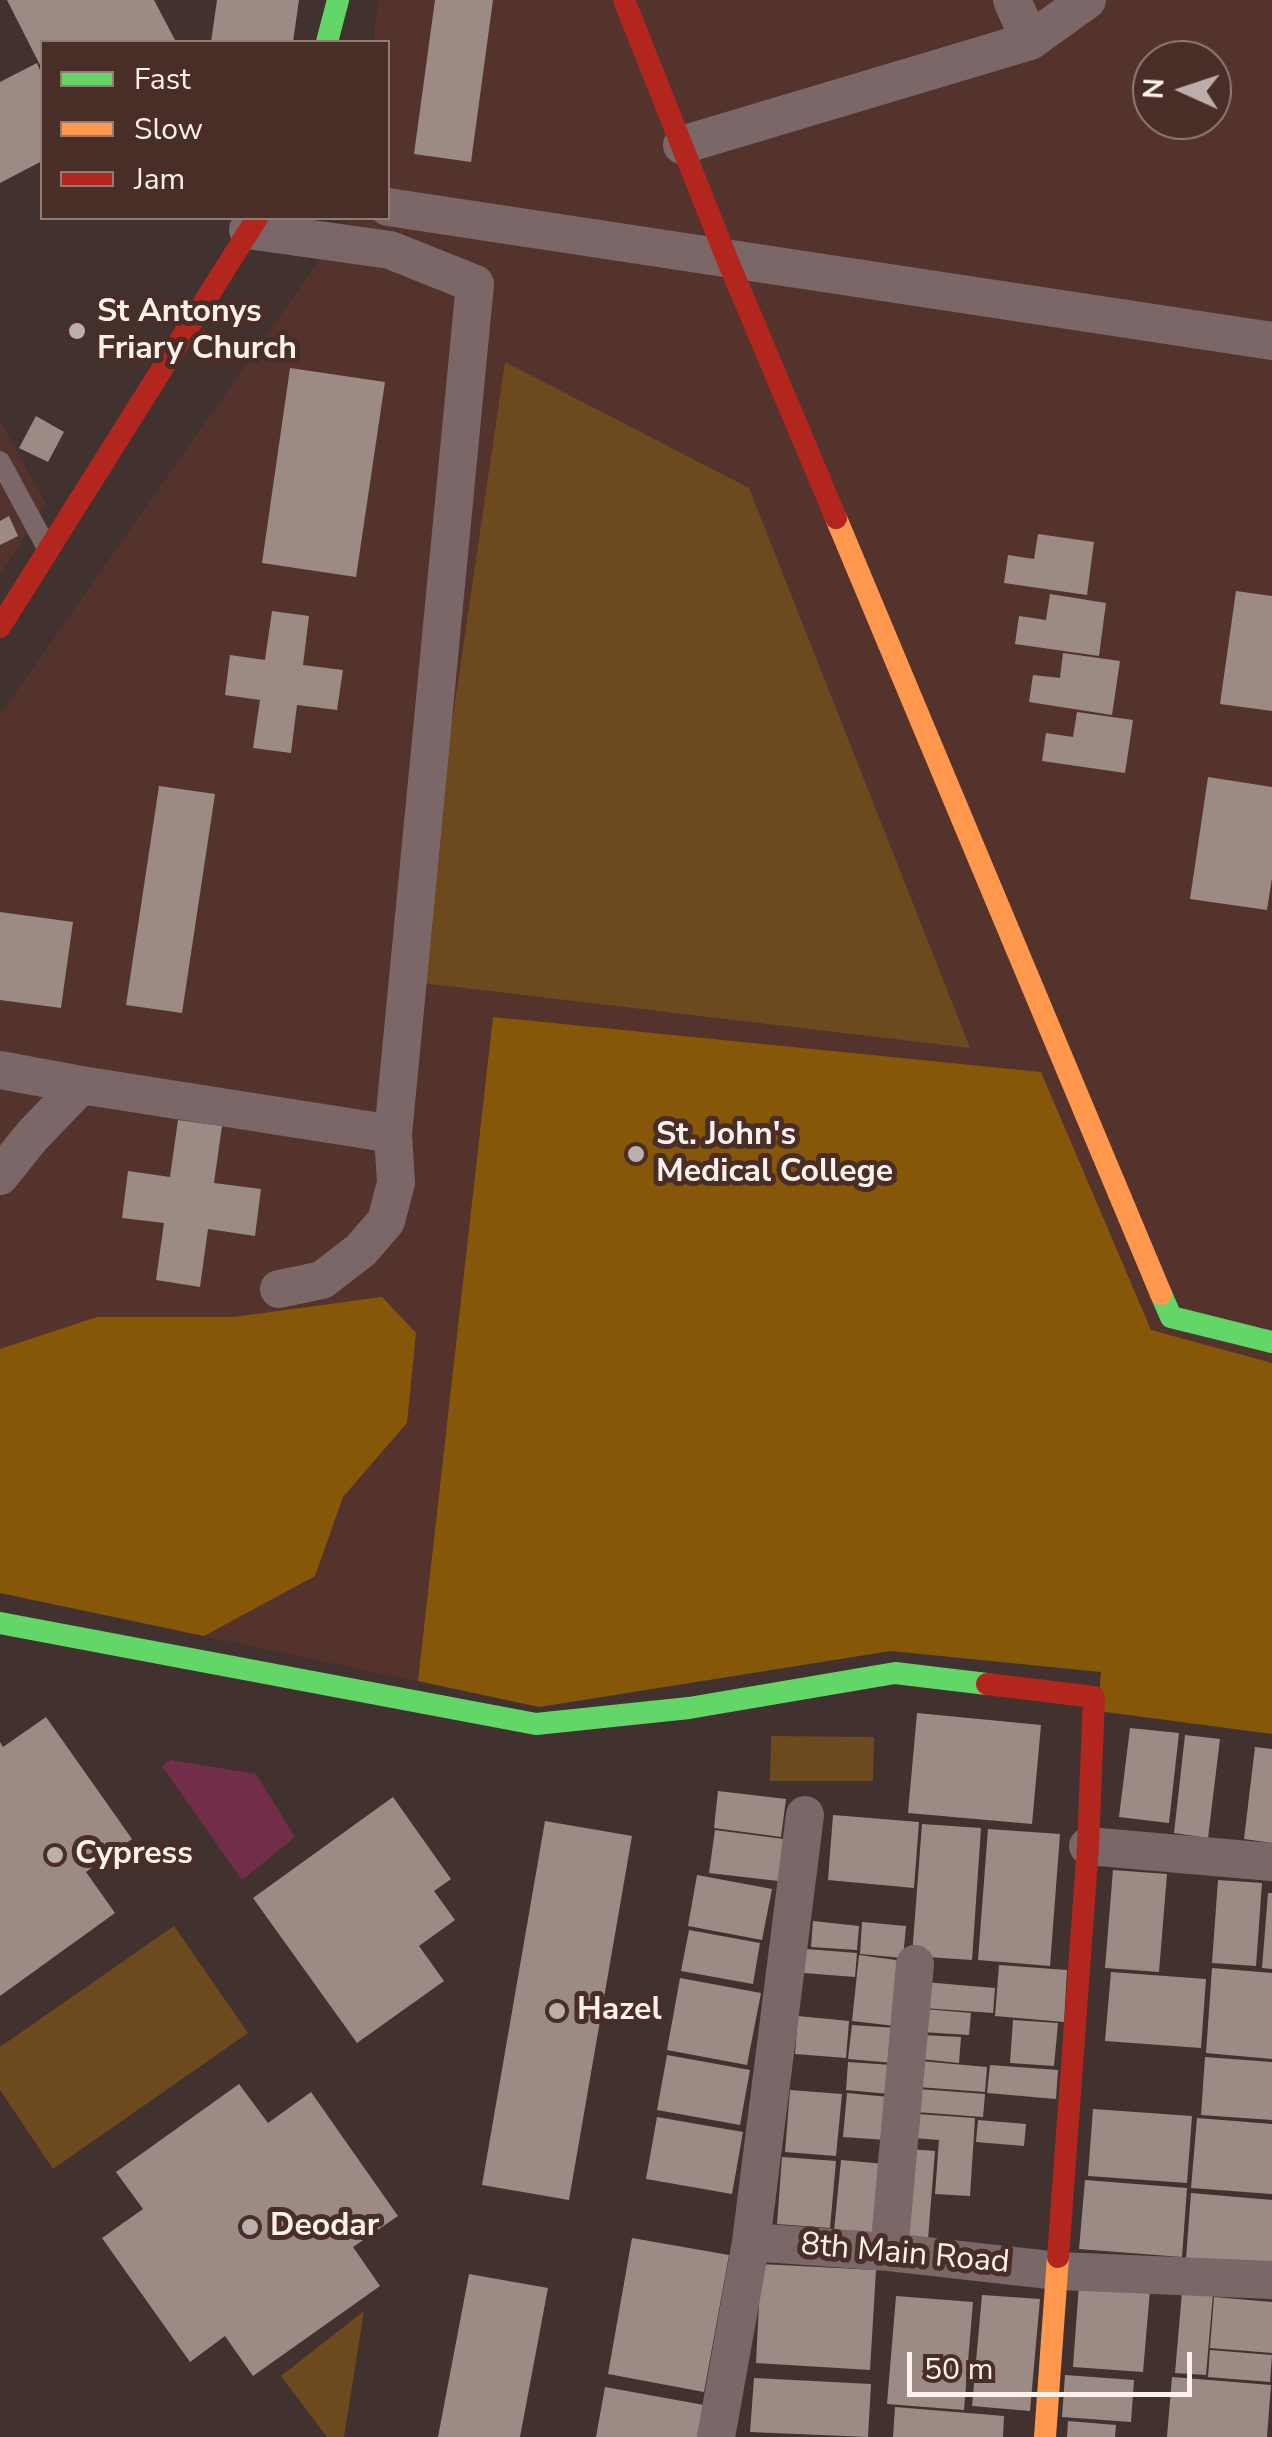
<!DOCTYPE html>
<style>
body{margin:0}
#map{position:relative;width:1272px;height:2437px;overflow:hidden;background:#41322f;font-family:"Nunito Sans",sans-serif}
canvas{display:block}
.legend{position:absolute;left:40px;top:40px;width:350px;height:180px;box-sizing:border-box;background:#492d27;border:2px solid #917b77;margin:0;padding:12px 18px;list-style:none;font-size:30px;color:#fdf1ee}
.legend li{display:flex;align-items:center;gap:20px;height:50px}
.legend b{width:50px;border:2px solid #917b77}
.north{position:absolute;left:1132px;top:40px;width:100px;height:100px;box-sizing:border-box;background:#492d27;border:2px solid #917b77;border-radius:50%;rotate:273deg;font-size:28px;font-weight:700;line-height:40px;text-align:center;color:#fdf1ee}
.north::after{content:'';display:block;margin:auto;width:35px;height:45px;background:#bbaeab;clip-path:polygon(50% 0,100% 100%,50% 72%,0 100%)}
.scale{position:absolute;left:907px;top:2352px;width:285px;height:45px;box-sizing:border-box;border:5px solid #fdf1ee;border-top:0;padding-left:12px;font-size:30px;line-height:35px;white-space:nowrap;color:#fdf1ee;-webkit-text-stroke:8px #492d27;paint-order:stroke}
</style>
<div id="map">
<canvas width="1272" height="2437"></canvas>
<ul class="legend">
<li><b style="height:12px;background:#63d668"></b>Fast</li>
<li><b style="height:12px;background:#ff974d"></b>Slow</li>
<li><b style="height:12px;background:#b3261e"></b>Jam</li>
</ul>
<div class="north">N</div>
<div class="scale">50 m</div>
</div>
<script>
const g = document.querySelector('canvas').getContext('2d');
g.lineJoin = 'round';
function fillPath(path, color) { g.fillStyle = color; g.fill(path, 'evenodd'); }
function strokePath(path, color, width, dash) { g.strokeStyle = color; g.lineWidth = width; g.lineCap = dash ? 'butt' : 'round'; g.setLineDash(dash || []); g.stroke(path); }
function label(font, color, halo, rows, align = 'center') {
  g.font = font + ' "Nunito Sans",sans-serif'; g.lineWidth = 10; g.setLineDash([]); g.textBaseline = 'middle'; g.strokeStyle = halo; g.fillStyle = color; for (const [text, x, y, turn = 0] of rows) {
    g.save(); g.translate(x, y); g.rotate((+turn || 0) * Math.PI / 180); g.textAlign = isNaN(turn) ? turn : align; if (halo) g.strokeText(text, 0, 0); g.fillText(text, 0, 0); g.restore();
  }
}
fillPath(new Path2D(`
 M 378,0 L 1272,0 L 1272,1734 L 1101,1672 L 891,1651 L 539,1707 L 0,1593 L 0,715 L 349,218 L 388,218 L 388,42 L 373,42 ZM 1152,60 L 1212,60 L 1212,120 L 1152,120 Z
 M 0,420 L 46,504 L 0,574 Z`), '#53332c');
fillPath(new Path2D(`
 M 505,362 L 749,488 L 970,1048 L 414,982 Z
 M 771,1736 L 874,1737 L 873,1781 L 770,1781 Z
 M 174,1926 L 248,2033 L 53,2169 L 0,2090 L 0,2047 Z
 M 364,2311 L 344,2437 L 327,2437 L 281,2376 Z`), '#6d4a1d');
fillPath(new Path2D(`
 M 493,1017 L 1041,1072 L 1151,1330 L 1272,1363 L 1272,1734 L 1098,1711 L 1101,1672 L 891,1651 L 539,1707 L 418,1681 Z
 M 382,1297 L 416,1333 L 407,1423 L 343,1497 L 315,1576 L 204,1636 L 0,1593 L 0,1349 L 97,1317 L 233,1317 Z`), '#875709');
fillPath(new Path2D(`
 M 171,1760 L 256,1774 L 295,1837 L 242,1880 L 162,1766 Z`), '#722d4a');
fillPath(new Path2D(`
 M 7,0 L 154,0 L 176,42 L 42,42 L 42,69 Z
 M 217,0 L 299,0 L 293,42 L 211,42 Z
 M 435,0 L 493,0 L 471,162 L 414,154 Z
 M 37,63 L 42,75 L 42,161 L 0,183 L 0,82 Z
 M 290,368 L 385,382 L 356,577 L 262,563 Z
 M 36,416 L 64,432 L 48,462 L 19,448 Z
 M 9,516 L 18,536 L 0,545 L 0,521 Z
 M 1038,534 L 1094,542 L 1087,595 L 1004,583 L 1008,555 L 1034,559 Z
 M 1236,591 L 1272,596 L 1272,711 L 1220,704 Z
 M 1050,594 L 1106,603 L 1099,656 L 1015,644 L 1019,616 L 1046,620 Z
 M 272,611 L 309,616 L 303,665 L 343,670 L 337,710 L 297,705 L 291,753 L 253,748 L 260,700 L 225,695 L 230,655 L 265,660 Z
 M 1063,653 L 1120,661 L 1112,715 L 1029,702 L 1033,675 L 1060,678 Z
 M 1077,712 L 1133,720 L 1125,773 L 1042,761 L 1046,733 L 1073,737 Z
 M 1208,777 L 1272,787 L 1272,878 L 1267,910 L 1190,899 Z
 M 159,786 L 215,794 L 182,1013 L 126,1005 Z
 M 0,912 L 73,922 L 61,1008 L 0,1000 Z
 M 178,1120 L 222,1126 L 214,1183 L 261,1189 L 255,1236 L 208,1229 L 200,1287 L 156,1280 L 164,1223 L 122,1218 L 128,1171 L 170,1177 Z
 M 917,1713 L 1041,1725 L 1032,1824 L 908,1813 Z
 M 46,1717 L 132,1839 L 86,1872 L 115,1913 L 0,1996 L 0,1742 L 3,1747 Z
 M 1130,1728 L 1179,1733 L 1169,1823 L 1119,1817 Z
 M 1185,1735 L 1220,1739 L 1208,1838 L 1174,1833 Z
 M 1255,1747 L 1272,1749 L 1272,1843 L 1244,1839 Z
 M 718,1791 L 786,1799 L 781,1837 L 714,1828 Z
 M 393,1797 L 451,1879 L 434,1891 L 455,1920 L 419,1946 L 444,1981 L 357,2043 L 253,1898 Z
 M 833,1815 L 919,1822 L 914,1888 L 828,1880 Z
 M 545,1821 L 632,1836 L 569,2200 L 482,2185 Z
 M 922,1824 L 981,1828 L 972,1960 L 912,1956 Z
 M 988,1829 L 1060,1834 L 1050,1966 L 978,1960 Z
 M 715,1830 L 784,1839 L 778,1881 L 709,1873 Z
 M 1113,1870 L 1167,1874 L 1159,1972 L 1105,1968 Z
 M 697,1875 L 772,1889 L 762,1940 L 688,1926 Z
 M 1218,1880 L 1262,1883 L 1256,1966 L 1212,1963 Z
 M 1268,1893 L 1272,1893 L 1272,1969 L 1262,1968 Z
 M 813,1921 L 859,1926 L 857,1950 L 811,1947 Z
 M 862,1922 L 906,1926 L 903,1958 L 860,1954 Z
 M 689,1930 L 760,1943 L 753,1984 L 681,1971 Z
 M 806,1949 L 857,1953 L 855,1977 L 804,1973 Z
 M 859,1955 L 903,1961 L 895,2026 L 852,2021 Z
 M 999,1965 L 1067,1970 L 1064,2022 L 995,2016 Z
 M 1212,1968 L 1272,1973 L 1272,2059 L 1206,2053 Z
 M 1111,1972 L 1206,1979 L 1201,2048 L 1105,2041 Z
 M 680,1978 L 761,1993 L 747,2065 L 667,2050 Z
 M 924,1982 L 995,1988 L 993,2013 L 923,2008 Z
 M 924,2009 L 971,2013 L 969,2035 L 922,2032 Z
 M 798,2016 L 849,2021 L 846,2058 L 795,2054 Z
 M 1013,2020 L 1058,2023 L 1054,2066 L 1010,2063 Z
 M 852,2025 L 896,2028 L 894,2063 L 848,2059 Z
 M 922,2035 L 961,2037 L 959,2063 L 920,2059 Z
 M 667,2055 L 750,2070 L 740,2125 L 657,2110 Z
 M 1205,2057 L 1272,2062 L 1272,2120 L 1201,2115 Z
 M 920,2061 L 987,2067 L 985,2092 L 918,2087 Z
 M 848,2062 L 892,2065 L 890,2094 L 846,2090 Z
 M 990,2065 L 1058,2070 L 1056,2099 L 987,2093 Z
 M 239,2084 L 268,2123 L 311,2092 L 398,2216 L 353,2247 L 380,2286 L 253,2376 L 225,2336 L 190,2362 L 102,2238 L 143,2209 L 116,2172 Z
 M 918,2089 L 985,2094 L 983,2117 L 916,2112 Z
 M 790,2090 L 842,2094 L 836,2156 L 785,2152 Z
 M 847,2093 L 889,2097 L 886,2140 L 843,2137 Z
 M 1093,2109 L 1192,2116 L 1187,2183 L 1088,2176 Z
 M 916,2114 L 975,2118 L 970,2196 L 935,2194 L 939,2140 L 914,2138 Z
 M 657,2117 L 743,2132 L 732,2194 L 646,2179 Z
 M 1197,2118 L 1272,2124 L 1272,2194 L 1191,2188 Z
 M 978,2120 L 1026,2124 L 1024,2146 L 976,2142 Z
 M 910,2149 L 935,2151 L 928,2239 L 903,2237 Z
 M 782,2157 L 836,2161 L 830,2228 L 777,2224 Z
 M 841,2160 L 885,2164 L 878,2235 L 834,2231 Z
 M 1085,2180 L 1187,2188 L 1182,2257 L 1079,2249 Z
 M 1191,2193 L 1272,2200 L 1272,2264 L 1186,2258 Z
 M 632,2238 L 729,2255 L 704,2392 L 608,2374 Z
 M 761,2264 L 876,2270 L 870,2370 L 756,2363 Z
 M 469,2274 L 548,2288 L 520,2437 L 438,2437 Z
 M 1079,2284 L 1150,2290 L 1143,2372 L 1073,2367 Z
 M 1182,2292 L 1213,2294 L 1206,2375 L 1175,2373 Z
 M 982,2295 L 1040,2299 L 1030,2411 L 972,2406 Z
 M 896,2296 L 973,2302 L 964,2410 L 887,2404 Z
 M 1214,2297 L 1272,2302 L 1272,2353 L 1210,2348 Z
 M 1210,2350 L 1272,2355 L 1270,2382 L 1208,2377 Z
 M 1065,2375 L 1134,2380 L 1131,2422 L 1062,2417 Z
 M 1172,2377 L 1271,2385 L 1267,2437 L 1167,2437 Z
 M 754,2378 L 871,2384 L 868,2437 L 750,2432 Z
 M 605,2387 L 704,2405 L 698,2437 L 596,2437 Z
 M 895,2407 L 1004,2416 L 1003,2437 L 893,2437 Z
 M 1068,2421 L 1116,2425 L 1115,2437 L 1067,2437 Z`), '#9b8b84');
strokePath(new Path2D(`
 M 0,461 L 47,548`), '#7b6767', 20);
strokePath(new Path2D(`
 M 1030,41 L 1087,0
 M 682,145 L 1030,41 L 1012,0
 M 388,207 L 1272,341
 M 0,1070 L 81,1085
 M 0,1176 L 32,1136 L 81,1085 L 393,1134 L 475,284 L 390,250 L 248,230
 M 279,1289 L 322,1280 L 361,1250 L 386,1221 L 396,1183 L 393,1134
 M 1088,1846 L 1272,1862
 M 751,2242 L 889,2252 L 1058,2271 L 1272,2280
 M 889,2252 L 915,1964
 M 716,2437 L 751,2242 L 805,1815`), '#7b6767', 38);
strokePath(new Path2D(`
 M 327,42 L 338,0
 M 1161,1294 L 1171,1317 L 1272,1342
 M 0,1623 L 536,1724 L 689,1708 L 895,1673 L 987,1684`), '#63d668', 22);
strokePath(new Path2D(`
 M 836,518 L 1161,1294
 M 1045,2437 L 1058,2257`), '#ff974d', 22);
strokePath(new Path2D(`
 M 624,0 L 727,259 L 836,518
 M 0,627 L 257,218
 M 987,1684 L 1094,1697 L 1088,1846 L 1058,2257`), '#b3261e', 22);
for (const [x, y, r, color] of [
 [77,331,10,"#bbaeab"],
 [636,1154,10,"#bbaeab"],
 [55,1855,10,"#bbaeab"],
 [557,2011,10,"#bbaeab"],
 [250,2227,10,"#bbaeab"]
]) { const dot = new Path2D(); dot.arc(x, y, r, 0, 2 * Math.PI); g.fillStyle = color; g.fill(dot); strokePath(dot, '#492d27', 4); }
label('bold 32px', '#fdf1ee', '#492d27', [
 ["St Antonys",97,313],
 ["Friary Church",97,350],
 ["St. John's",656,1136],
 ["Medical College",656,1173],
 ["Cypress",75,1855],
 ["Hazel",577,2011],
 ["Deodar",270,2227]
], 'left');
label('32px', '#fdf1ee', '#492d27', [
 ["8th Main Road",905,2255,5]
]);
</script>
